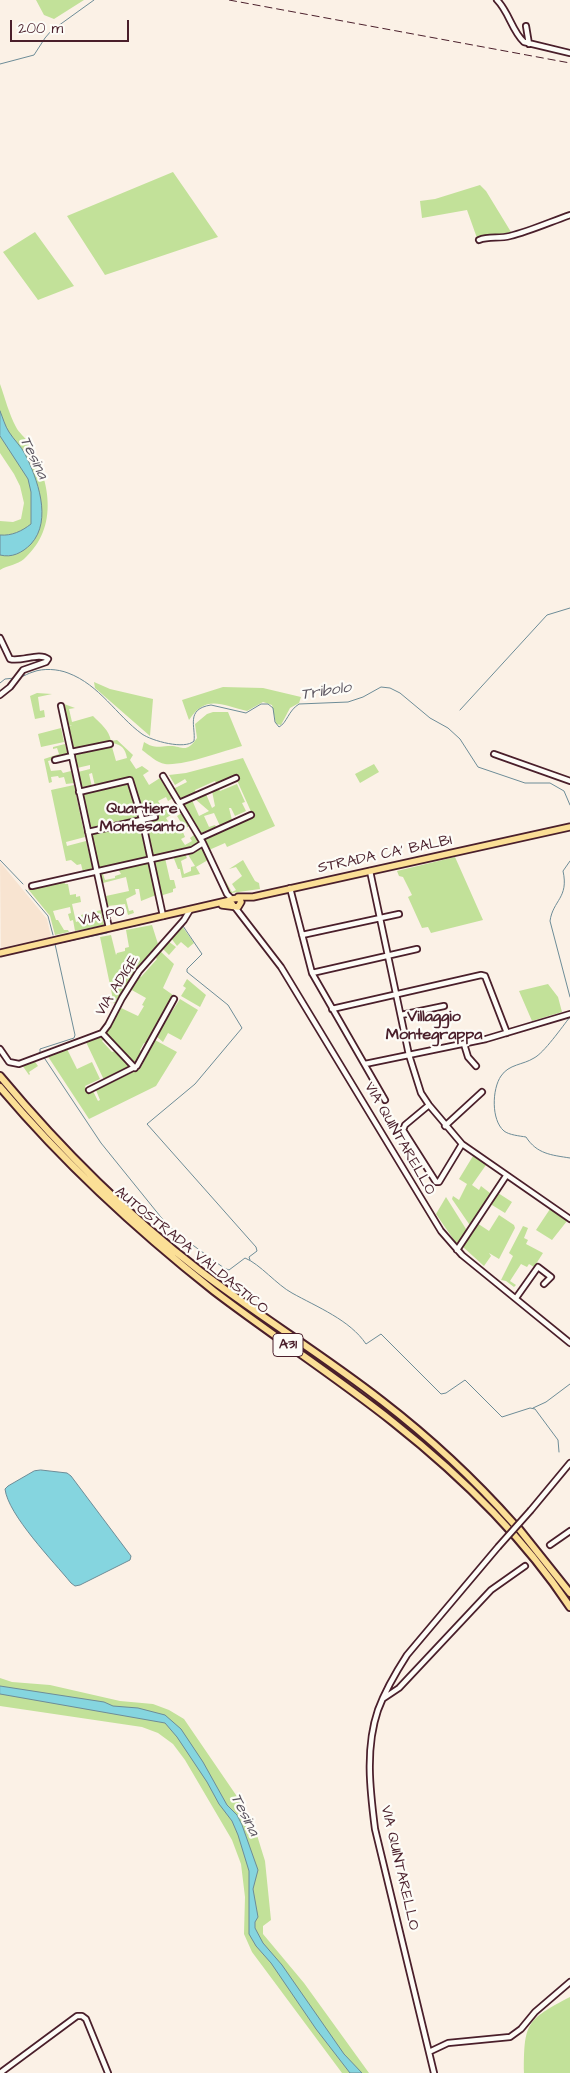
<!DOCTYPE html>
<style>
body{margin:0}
#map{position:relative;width:570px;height:2073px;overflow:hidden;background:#fbf1e6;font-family:"Architects Daughter",sans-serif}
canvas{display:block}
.scale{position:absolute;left:10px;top:20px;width:119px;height:22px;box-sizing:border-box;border:2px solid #4a1f2b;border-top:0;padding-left:6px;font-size:15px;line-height:18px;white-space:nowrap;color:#4a1f2b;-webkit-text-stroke:4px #fdfcf7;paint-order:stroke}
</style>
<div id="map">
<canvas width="570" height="2073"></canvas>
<div class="scale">200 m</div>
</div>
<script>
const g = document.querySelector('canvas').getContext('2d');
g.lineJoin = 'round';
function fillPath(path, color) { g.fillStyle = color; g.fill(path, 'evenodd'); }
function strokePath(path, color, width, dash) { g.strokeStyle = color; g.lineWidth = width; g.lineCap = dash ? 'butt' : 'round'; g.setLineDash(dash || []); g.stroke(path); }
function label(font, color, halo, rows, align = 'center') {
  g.font = font + ' "Architects Daughter",sans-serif'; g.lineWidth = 4.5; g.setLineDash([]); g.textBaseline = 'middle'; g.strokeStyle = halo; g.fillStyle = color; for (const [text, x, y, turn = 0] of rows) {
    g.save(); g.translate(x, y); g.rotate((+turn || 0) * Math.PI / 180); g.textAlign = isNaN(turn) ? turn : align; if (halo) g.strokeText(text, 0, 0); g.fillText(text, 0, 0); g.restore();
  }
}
fillPath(new Path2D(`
 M 0,862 L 47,919 L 51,937 L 1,948 Z`), '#f8e4d1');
fillPath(new Path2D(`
 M 36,0 L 84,0 L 54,19 L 44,15 Z
 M 173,172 L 218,237 L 105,275 L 67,216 Z
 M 480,185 L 486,191 L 511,232 C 499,235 489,234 477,238 L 467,210 L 422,218 L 420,201 L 435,199 Z
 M 35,232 L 74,286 L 38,300 L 3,252 Z
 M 0,384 C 5,398 9,414 16,427 C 19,433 25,437 28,442 C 50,479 60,527 24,559 C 17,565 8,565 0,570 L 0,521 L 13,522 L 21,519 L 24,503 L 20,486 L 14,474 L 0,453 Z
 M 94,682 L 110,689 L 153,699 L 150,736 L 95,688 Z
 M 223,687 L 263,688 L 301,697 L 299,703 L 290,708 L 281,725 L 276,724 L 272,705 L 263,702 L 247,711 C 221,705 206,694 189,720 L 182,700 Z
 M 37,693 L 52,694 L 38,697 L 40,711 L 44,710 L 45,717 L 35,719 L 30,696 Z
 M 64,704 L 75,708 L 69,709 L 72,722 L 93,716 C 101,724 109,730 111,741 L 117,740 L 133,755 L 130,760 L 136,769 L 142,766 L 149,771 L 143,775 L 149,785 L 160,778 L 173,798 L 168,801 L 166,797 L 158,801 L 162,807 L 165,805 L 171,815 L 166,818 L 174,831 L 183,826 L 177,816 L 182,813 L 189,826 L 182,830 L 185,837 L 181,839 L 185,845 L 192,841 L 190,838 L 194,835 L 199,842 L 191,847 L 152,856 L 145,822 L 156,819 L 155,815 L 144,817 L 132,777 L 95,786 L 92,773 L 89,774 L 92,787 L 82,789 L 78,772 L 90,769 L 90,765 L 77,768 L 74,755 L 112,747 L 116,761 L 127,758 C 125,748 122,745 112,743 L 111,741 L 73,750 L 68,727 L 72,725 L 68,726 Z
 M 213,712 L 228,712 L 242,746 C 223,751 184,766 165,764 C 157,763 149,755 142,750 L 144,742 C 153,748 158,747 168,746 C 183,745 185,755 197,738 L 195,724 L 207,714 Z
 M 61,728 L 64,742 L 41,747 L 38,734 Z
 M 65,744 L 68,756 L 48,761 L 51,771 L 61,770 L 63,773 L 71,771 L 74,783 L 66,784 L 64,777 L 59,778 L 58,776 L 51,777 L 52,782 L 49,783 L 44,759 L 59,754 L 57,748 L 53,749 L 53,747 Z
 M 243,758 L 275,826 L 227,847 L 225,843 L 209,850 L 205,838 L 253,816 L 235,776 L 217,784 L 215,781 L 195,790 L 196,793 L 179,800 L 173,789 L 187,782 L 185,779 L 175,785 L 169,775 L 186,773 Z
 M 374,764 L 379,772 L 360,783 L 355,774 Z
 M 129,784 L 139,818 L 90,828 L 83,794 Z
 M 237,784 L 245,802 L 242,803 L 246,811 L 235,816 L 231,808 L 229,808 L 232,820 L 220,826 L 214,813 L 204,816 L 209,827 L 215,825 L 216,827 L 199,834 L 183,807 L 184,803 L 192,800 L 199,816 L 209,811 L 195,799 L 206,794 L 212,808 L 215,806 L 212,791 L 218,788 L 220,791 Z
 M 74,785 L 85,837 L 66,842 L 67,846 L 86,841 L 93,870 L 83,872 L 81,864 L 77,865 L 71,860 L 66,861 L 51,790 Z
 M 139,823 L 147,858 L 99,868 L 91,834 Z
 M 202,847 L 208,860 L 196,867 L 200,874 L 182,878 L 180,869 L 178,869 L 173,856 L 185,854 L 187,858 L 181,861 L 184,874 L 191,871 L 191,867 L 195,866 L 187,853 Z
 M 455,857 L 483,920 L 431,933 L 428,927 L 422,928 L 408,897 L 412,895 L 403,877 L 399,876 L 397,871 Z
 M 165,858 L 170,880 L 174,880 L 176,888 L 173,889 L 173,892 L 163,895 L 161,897 L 153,861 Z
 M 243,860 L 255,881 L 259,883 L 260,889 L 231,893 L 224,881 L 225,880 L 232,892 L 236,890 L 232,884 L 242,876 L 236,867 L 229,869 Z
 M 148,862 L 156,895 L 141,901 L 139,889 L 135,889 L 136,894 L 126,899 L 129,911 L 133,910 L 134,913 L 128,915 L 125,904 L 108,906 L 106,896 L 129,891 L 126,877 L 103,883 L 100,873 L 106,872 L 103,874 L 105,880 L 115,878 L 115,876 L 121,874 L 118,869 Z
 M 64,881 L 65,884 L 68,884 L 70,895 L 76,894 L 76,897 L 80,896 L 81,902 L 72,904 L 76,922 L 82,920 L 81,915 L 101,910 L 104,925 L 75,931 L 73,920 L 70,921 L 68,914 L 71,913 L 70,907 L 53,911 L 56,920 L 58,920 L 64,930 L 68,930 L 69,932 L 55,935 L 50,916 L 28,889 Z
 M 152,925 L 158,944 L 137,968 L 114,1004 L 100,937 L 111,935 L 116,955 L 117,953 L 125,951 L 125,948 L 129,947 L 126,930 Z
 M 182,926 L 194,943 L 188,948 L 181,942 L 177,946 L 171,938 Z
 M 168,941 L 176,947 L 169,955 L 162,948 Z
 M 159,950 L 174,964 L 163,988 L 173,995 L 147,1044 L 144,1043 L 140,1050 L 143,1052 L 135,1063 L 105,1033 L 111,1026 L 119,1007 L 138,1016 L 144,1006 L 142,1005 L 146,998 L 130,989 L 139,976 L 141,977 L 157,959 L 154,956 Z
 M 187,979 L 206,995 L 200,1007 L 181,996 L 186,988 L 183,986 Z
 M 548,984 L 558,997 L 562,1012 L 532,1021 L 519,991 Z
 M 180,999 L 198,1010 L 181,1040 L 168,1033 L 163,1042 L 156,1036 Z
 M 101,1037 L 104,1039 L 102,1041 L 112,1052 L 115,1051 L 130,1066 L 104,1080 L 86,1042 Z
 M 155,1040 L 177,1052 L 156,1086 L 89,1119 L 47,1055 L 67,1049 L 77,1069 L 92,1062 L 100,1079 L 85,1086 L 88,1093 L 93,1091 L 98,1101 L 100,1100 L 96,1090 L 140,1069 Z
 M 33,1059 L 38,1066 L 29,1072 L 30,1074 L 29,1075 L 22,1065 Z
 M 473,1156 L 486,1165 L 472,1185 L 479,1190 L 481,1186 L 490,1193 L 491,1195 L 471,1224 L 469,1224 L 452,1199 L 453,1196 L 459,1200 L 467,1184 L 459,1179 Z
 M 498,1193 L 512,1202 L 505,1213 L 492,1205 L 492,1202 Z
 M 446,1197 L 466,1229 L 466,1233 L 459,1243 L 456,1243 L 436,1214 Z
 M 550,1209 L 567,1221 L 552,1240 L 536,1230 Z
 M 499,1215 L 514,1225 L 515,1228 L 499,1259 L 489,1253 L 491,1256 L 484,1266 L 463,1247 L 477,1223 L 489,1231 Z
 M 523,1226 L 528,1228 L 524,1238 L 528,1240 L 526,1244 L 543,1253 L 534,1267 L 529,1264 L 527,1267 L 521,1264 L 510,1281 L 516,1285 L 514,1287 L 506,1281 L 501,1280 L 513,1256 L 509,1253 Z
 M 0,1678 L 12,1682 L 50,1685 L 120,1701 L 153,1704 L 169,1710 L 184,1719 L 236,1795 L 256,1832 L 265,1861 L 271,1920 L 263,1926 L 263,1934 L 304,1983 L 369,2073 L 342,2073 L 252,1952 L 244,1934 L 245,1897 L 241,1864 L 232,1840 L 185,1760 L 173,1744 L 158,1733 L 142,1727 L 0,1706 Z
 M 570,1997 L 570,2073 L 524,2073 C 524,2023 526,2020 570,1997 Z`), '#c2e199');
const water = new Path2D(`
 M 0,411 C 3,418 5,426 9,432 C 14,440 21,446 25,454 C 37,478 53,520 31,544 C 22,553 12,558 0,555 L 0,535 C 12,536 22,531 31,524 L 31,492 L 28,479 L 0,436 Z
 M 41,1470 L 67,1473 L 71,1476 L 131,1556 L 130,1560 L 80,1585 L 75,1586 L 71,1583 C 54,1562 8,1515 5,1489 L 8,1486 L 34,1471 Z
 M 0,1686 L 104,1702 L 113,1706 L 138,1708 L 165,1715 L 181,1729 L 203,1762 L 227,1805 L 237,1815 L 242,1825 L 258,1870 L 253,1889 L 258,1917 L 255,1922 L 255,1928 L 263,1943 L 282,1965 L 344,2054 L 362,2073 L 350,2073 L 316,2029 L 271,1963 L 256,1946 L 249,1934 L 249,1871 L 238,1835 L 232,1821 L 219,1804 L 207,1782 L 177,1737 L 165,1723 L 0,1694 Z`);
fillPath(water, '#85d5df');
strokePath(water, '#6d8c97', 1);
strokePath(new Path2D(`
 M 0,64 L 34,55 L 45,38 L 51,31 L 94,0
 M 19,678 C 24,676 29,673 33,672 C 43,668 58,669 68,673 C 100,685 116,715 142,734 C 152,741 185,750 194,741 C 196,727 185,709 211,705 L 246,713 L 261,704 L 268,704 L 273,708 L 275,722 L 279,727 C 287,723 288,711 299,704 L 348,702 L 363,697 L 381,687 L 390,688 L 400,693 L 430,718 L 448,728 L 460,739 L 478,767 L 525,783 L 550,783 L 564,791 L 570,805
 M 0,683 L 5,679 L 15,678
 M 460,710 L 547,615 L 570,608
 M 0,860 L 23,884
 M 570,861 L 563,871 C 569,898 553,900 550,921 L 570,997
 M 26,890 L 48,916 L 53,935
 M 183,926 L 202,954 L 187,969 L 187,972 L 228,1005 L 242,1028 L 195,1084 L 147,1124 L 256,1247 L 257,1251 L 249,1257 L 250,1260
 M 117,930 L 143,924
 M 570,1017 C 562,1027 544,1053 534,1058 C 523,1065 509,1064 501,1076 C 492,1089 491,1120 504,1131 C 509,1135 520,1136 526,1137 C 537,1154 551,1155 570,1158
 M 40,1053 L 40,1049 L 74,1038 L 75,1035 L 55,944 L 107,933
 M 43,1056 L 101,1143 L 160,1216 L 175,1232 L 224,1268 L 229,1270 L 245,1258 C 260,1264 277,1285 292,1293 C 317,1307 350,1320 366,1344 L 381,1334 L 441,1394 L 446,1393 L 465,1380 L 502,1417 L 530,1408 L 535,1409 L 558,1440 L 559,1452
 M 533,1408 L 546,1402 L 570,1384`), '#6d8c97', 1);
const minor = new Path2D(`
 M 497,0 C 509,12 512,31 524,42 L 570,53
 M 526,26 L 529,44
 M 479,240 C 489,236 499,239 510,236 C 530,231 550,222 570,215
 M 0,638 L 10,659 C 22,662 39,652 48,659
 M 0,695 L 10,687 L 23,670 L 46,662 L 48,659
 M 61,706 L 109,928
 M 71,752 L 110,744
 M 494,754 L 570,781
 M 55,760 L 72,756
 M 163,776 L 203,843 L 227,894 L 232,899
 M 79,792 L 130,780 L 142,819 L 163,916
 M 179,803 L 236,778
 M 88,832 L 155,817
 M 200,838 L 251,815
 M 370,871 L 409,1055 L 421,1093 L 429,1105 L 462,1144 L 570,1219
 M 32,886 L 192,850 L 203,843
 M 290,888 L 312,973 L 385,1100
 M 234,906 L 281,967 L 441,1231 L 462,1255 L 570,1343
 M 302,935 L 399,914
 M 312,973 L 417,949
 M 332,1009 L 481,975 L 485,976 L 507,1033
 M 401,1015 L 444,1006
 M 102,1033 L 135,1068
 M 464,1044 L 468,1057 L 476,1066
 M 0,1049 L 9,1062 L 19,1064 L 102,1033 L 108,1025 L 122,998 L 139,971 L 184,920 L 190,910
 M 365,1064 L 486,1039 L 570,1014
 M 89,1090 L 137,1066 L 174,999
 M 429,1105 L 405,1125 L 403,1130 L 436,1182 L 439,1182 L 462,1144
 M 445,1126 L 482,1092
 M 457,1250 L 506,1176
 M 516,1298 L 538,1267 L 551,1277 L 544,1284
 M 531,1510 L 570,1463
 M 550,1545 L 570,1531
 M 384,1698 L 399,1688 L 491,1590 L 525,1566
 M 429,2052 L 448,2043 L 510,2037 L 521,2029 L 535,2012 L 570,1982
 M 0,2073 L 77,2016 L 82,2016 L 86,2019 L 108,2073
 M 434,2073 L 375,1829 C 370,1790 365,1748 378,1710 C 385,1691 396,1672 407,1655 L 498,1547`);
const major = new Path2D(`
 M 238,897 L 253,897 L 570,827
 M 222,905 L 238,907 L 241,902 L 239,898 L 232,899 L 231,902 L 233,906
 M 0,953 L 231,900`);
const highway = new Path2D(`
 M 0,1076 C 60,1148 126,1214 200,1271 C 259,1316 323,1355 382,1401 C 430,1438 474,1479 514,1524
 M 0,1087 C 64,1163 137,1230 214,1291 C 273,1336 335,1376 393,1422 C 460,1475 523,1536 570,1607
 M 519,1529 L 570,1593`);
strokePath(minor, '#4a1f2b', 8);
strokePath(major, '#4a1f2b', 9);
strokePath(highway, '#4a1f2b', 10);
strokePath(minor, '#fdfcf7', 4.5);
strokePath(major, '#fbdf96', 5.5);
strokePath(highway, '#fbdf96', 6);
strokePath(new Path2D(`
 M 229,0 L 570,63`), '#4a1f2b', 1, [8, 4]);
const minorBridge = new Path2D(`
 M 498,1547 L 531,1510`);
strokePath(minorBridge, '#4a1f2b', 8, []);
strokePath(minorBridge, '#fdfcf7', 4.5);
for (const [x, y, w] of [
 [288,1345,30]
]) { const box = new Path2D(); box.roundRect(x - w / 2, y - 11.5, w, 23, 4); g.fillStyle = '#fdfcf7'; g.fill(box); strokePath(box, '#4a1f2b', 1); }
label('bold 14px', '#4a1f2b', null, [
 ["A31",288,1345]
]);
label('15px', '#4a1f2b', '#fdfcf7', [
 ["STRADA CA' BALBI",385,855,-12],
 ["VIA PO",102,917,-13],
 ["VIA ADIGE",118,986,-58],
 ["VIA QUINTARELLO",399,1139,60],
 ["AUTOSTRADA VALDASTICO",191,1251,39],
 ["VIA QUINTARELLO",399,1868,77]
]);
label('italic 16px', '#5c5661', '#fdfcf7', [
 ["Tesina",33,458,64],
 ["Tribolo",326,692,-9],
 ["Tesina",244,1815,63]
]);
label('bold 16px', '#4a1f2b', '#fdfcf7', [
 ["Quartiere",142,810],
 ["Montesanto",142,828],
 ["Villaggio",434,1018],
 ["Montegrappa",434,1036]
]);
</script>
